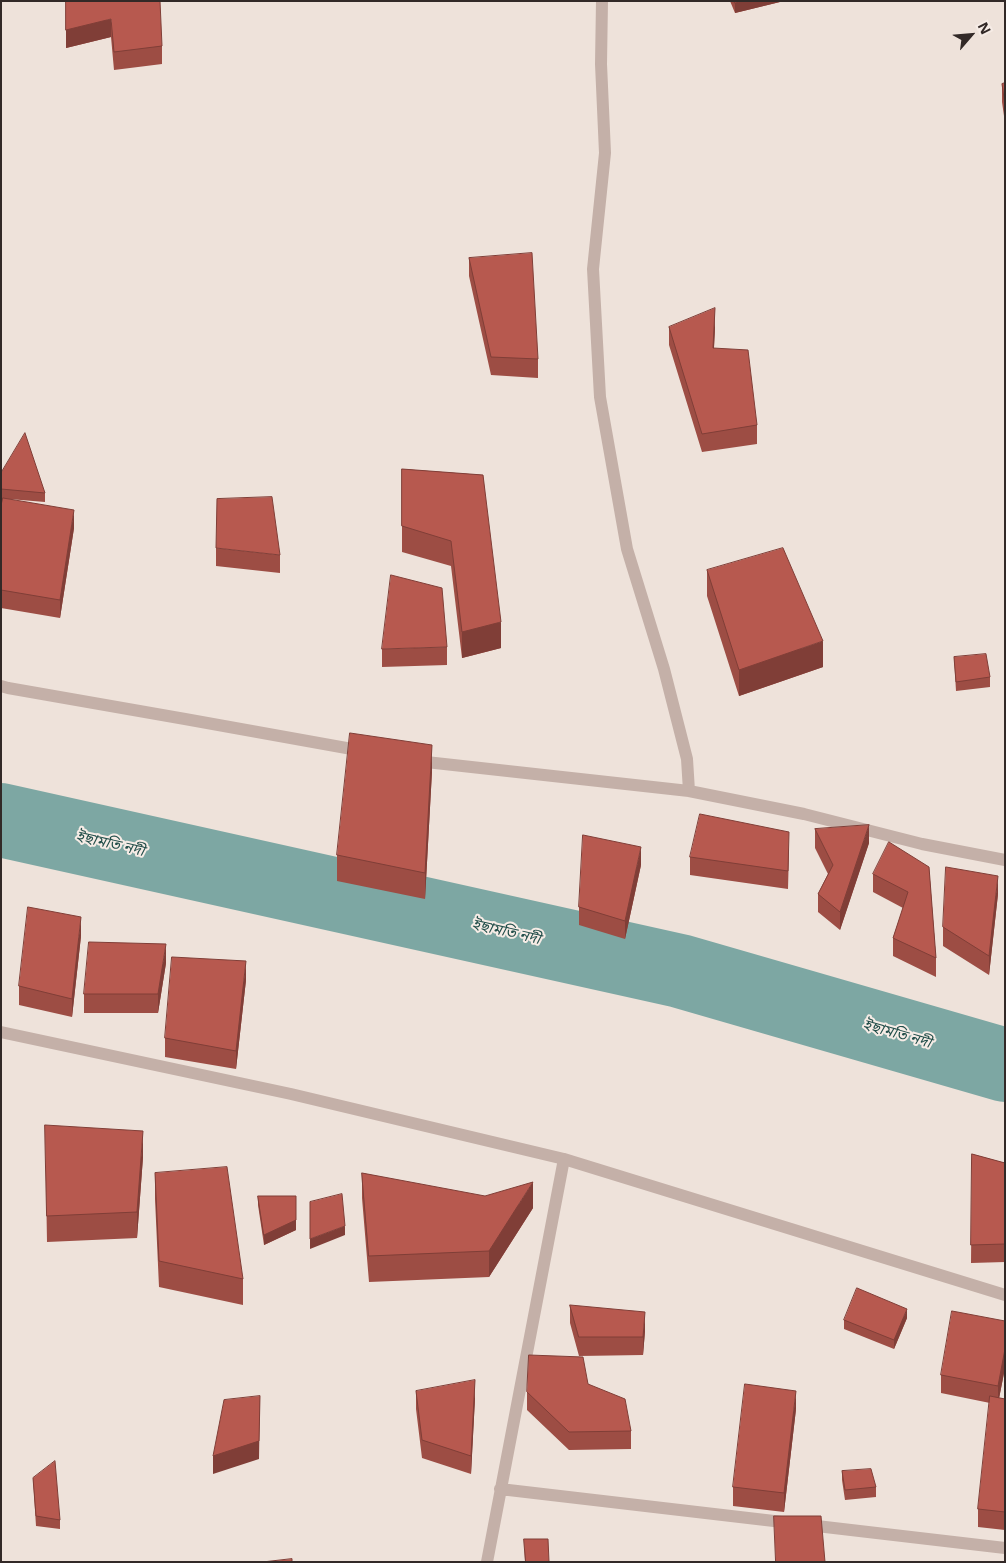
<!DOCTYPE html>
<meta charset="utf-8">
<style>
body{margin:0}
#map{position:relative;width:1006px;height:1563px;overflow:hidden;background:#eee2da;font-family:"Open Sans",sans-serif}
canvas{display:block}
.frame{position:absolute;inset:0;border:2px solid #322927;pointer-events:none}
.north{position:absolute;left:946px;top:10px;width:50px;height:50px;-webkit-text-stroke:4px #f6ece6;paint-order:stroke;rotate:63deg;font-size:14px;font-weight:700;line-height:20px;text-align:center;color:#322927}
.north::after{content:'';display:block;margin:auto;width:18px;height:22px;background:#322927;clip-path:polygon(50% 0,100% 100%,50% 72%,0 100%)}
</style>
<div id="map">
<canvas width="1006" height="1563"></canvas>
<div class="frame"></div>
<div class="north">N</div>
</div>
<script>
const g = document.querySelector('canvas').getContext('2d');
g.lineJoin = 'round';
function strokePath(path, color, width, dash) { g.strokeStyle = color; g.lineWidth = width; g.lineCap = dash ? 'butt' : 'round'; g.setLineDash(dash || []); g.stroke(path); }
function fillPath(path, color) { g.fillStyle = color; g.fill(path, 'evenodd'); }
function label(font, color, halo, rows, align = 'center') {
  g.font = font + ' "Open Sans","Noto Sans Bengali",sans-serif'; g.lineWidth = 4; g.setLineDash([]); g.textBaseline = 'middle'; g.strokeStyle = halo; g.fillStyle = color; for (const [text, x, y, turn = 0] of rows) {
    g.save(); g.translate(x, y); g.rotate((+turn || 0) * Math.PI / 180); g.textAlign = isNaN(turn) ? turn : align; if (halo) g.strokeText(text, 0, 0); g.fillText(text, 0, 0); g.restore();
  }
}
strokePath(new Path2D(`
 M 1,820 L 680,971 L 1005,1065`), '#7da7a3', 74);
strokePath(new Path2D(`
 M 602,1 L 601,64 L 605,153 L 593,269 L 600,397 L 627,549 L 664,669 L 687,759 L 689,791
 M 1,686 L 8,688 L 185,719 L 363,751
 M 417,761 L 689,791 L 804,814 L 922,844 L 1005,860
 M 1,1032 L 291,1094 L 564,1159 L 1005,1295
 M 500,1489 L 1005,1548
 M 487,1562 L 564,1159`), '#c4b0a8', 12);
fillPath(new Path2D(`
 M 66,1 L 162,46 L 162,64 L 114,70 L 111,37 L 66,48 Z
 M 730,1 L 784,1 L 735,13 Z
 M 1005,83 L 1005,123 L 1002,102 L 1002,84 Z
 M 469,258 L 538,359 L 538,378 L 491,375 L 469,276 Z
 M 669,327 L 715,327 L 714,348 L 757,425 L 757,444 L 702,452 L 669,345 Z
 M 402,469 L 483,475 L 501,648 L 462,658 L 451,566 L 402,552 Z
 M 1,473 L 45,493 L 45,502 L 9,499 L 74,528 L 60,618 L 1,608 L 1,506 L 2,498 L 1,498 Z
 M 216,548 L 280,555 L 280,573 L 216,566 Z
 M 707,570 L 823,667 L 739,696 L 707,596 Z
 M 447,647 L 447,665 L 382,667 L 382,649 Z
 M 954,657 L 990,677 L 990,687 L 956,691 Z
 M 432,771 L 425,899 L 337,881 L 337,855 Z
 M 815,829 L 869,843 L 840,930 L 818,912 L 818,894 L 828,874 L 815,848 Z
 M 789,850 L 788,889 L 690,875 L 690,857 Z
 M 641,865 L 625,939 L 579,925 L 579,907 Z
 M 929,867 L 936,958 L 936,977 L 893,956 L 893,938 L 903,908 L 873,892 L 873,874 Z
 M 998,894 L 989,975 L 943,946 L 943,927 Z
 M 81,936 L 72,1017 L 19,1005 L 19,986 Z
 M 166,963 L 158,1013 L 84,1013 L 84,994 Z
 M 1005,966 L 1005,989 L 1004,989 L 1004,971 Z
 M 246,980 L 236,1069 L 165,1057 L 165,1038 Z
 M 45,1125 L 143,1157 L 137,1238 L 47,1242 Z
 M 972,1154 L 1005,1163 L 1005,1262 L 971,1263 Z
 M 155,1173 L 243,1279 L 243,1305 L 159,1287 L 155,1199 Z
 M 362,1173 L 533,1208 L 489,1277 L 369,1282 L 362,1198 Z
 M 258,1196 L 296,1230 L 264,1245 L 258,1205 Z
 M 570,1305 L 645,1331 L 643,1355 L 579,1356 L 570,1323 Z
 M 907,1318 L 894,1349 L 844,1329 L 844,1320 Z
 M 1005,1321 L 1005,1368 L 999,1398 L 1005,1399 L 1005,1530 L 978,1527 L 978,1509 L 990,1403 L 941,1393 L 941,1375 Z
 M 588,1384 L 631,1431 L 631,1449 L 569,1450 L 527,1410 L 527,1392 Z
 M 416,1391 L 475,1398 L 471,1474 L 422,1458 L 416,1409 Z
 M 796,1409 L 784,1512 L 733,1506 L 733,1487 Z
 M 842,1471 L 876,1487 L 876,1497 L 845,1500 L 842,1480 Z
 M 33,1478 L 60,1520 L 60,1529 L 36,1526 Z
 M 774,1516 L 825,1562 L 776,1562 Z
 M 524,1539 L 549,1562 L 525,1562 Z`), '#9d4d44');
fillPath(new Path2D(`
 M 744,1 L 784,1 L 735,13 L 735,3 Z
 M 111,19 L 111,37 L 66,48 L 66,30 Z
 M 715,308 L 715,327 L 713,366 L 713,348 Z
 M 74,510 L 74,528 L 60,618 L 60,600 Z
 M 501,622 L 501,648 L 462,658 L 462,632 Z
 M 823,641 L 823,667 L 739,696 L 739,670 Z
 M 432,745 L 432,771 L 425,899 L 425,873 Z
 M 869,825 L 869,843 L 840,930 L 840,912 Z
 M 641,847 L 641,865 L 625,939 L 625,921 Z
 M 998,876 L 998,894 L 989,975 L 989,956 Z
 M 81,917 L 81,936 L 72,1017 L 72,999 Z
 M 166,944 L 166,963 L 158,1013 L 158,994 Z
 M 246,961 L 246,980 L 236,1069 L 236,1051 Z
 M 143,1131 L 143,1157 L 137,1238 L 137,1212 Z
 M 533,1182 L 533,1208 L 489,1277 L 489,1251 Z
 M 296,1196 L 296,1230 L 264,1245 L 264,1235 Z
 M 345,1226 L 345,1235 L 310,1249 L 310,1239 Z
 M 907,1309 L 907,1318 L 894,1349 L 894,1340 Z
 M 645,1312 L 645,1331 L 643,1355 L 643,1337 Z
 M 1005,1349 L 1005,1368 L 998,1404 L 998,1386 Z
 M 475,1380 L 475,1398 L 471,1474 L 471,1456 Z
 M 796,1391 L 796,1409 L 784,1512 L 784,1493 Z
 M 260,1396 L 259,1459 L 213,1474 L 213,1456 Z`), '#803e37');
const building = new Path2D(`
 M 66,1 L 160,1 L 162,46 L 114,52 L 111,19 L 66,30 Z
 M 734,1 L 744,1 L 735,3 Z
 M 1005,83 L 1005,105 L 1002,84 Z
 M 532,253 L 538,359 L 491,357 L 469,258 Z
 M 715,308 L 713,348 L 748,350 L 757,425 L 702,434 L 669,327 Z
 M 25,433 L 45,493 L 1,489 L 1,473 Z
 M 402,469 L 483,475 L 501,622 L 462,632 L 451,541 L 402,526 Z
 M 272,497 L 280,555 L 216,548 L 217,499 Z
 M 3,498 L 74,510 L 60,600 L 1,590 L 1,506 Z
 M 783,548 L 823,641 L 739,670 L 707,570 Z
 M 391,575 L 442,588 L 447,647 L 382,649 Z
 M 986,654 L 990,677 L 956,682 L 954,657 Z
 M 350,733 L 432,745 L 425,873 L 337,855 Z
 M 700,814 L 789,832 L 788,871 L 690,857 Z
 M 869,825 L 840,912 L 818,894 L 833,865 L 815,829 Z
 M 583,835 L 641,847 L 625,921 L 579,907 Z
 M 889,842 L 929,867 L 936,958 L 893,938 L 908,892 L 873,874 Z
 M 946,867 L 998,876 L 989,956 L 943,927 Z
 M 28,907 L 81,917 L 72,999 L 19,986 Z
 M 89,942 L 166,944 L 158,994 L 84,994 Z
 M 172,957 L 246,961 L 236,1051 L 165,1038 Z
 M 45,1125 L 143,1131 L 137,1212 L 47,1216 Z
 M 972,1154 L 1005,1163 L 1005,1244 L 971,1245 Z
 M 227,1167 L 243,1279 L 159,1261 L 155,1173 Z
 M 362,1173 L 485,1196 L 533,1182 L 489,1251 L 369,1256 Z
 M 342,1194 L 345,1226 L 310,1239 L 310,1202 Z
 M 258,1196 L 296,1196 L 296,1220 L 264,1235 Z
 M 857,1288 L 907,1309 L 894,1340 L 844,1320 Z
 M 570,1305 L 645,1312 L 643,1337 L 579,1337 Z
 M 952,1311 L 1005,1321 L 1005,1349 L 998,1386 L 941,1375 Z
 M 529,1355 L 583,1357 L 588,1384 L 625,1399 L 631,1431 L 569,1432 L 527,1392 Z
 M 475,1380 L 471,1456 L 422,1440 L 416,1391 Z
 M 745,1384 L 796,1391 L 784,1493 L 733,1487 Z
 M 260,1396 L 259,1441 L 213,1456 L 224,1400 Z
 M 990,1396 L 1005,1399 L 1005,1512 L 978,1509 Z
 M 55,1461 L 60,1520 L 36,1516 L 33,1478 Z
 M 871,1469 L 876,1487 L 845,1490 L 842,1471 Z
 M 774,1516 L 821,1516 L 825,1562 L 776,1562 Z
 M 524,1539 L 548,1539 L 549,1562 L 526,1562 Z
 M 292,1559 L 292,1562 L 263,1562 Z`);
fillPath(building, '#b7594f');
strokePath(building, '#803e37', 1);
label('italic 15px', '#224e4a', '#f6ece6', [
 ["ইছামতি নদী",110,844,13],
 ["ইছামতি নদী",506,932,13],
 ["ইছামতি নদী",897,1034,16]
]);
</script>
